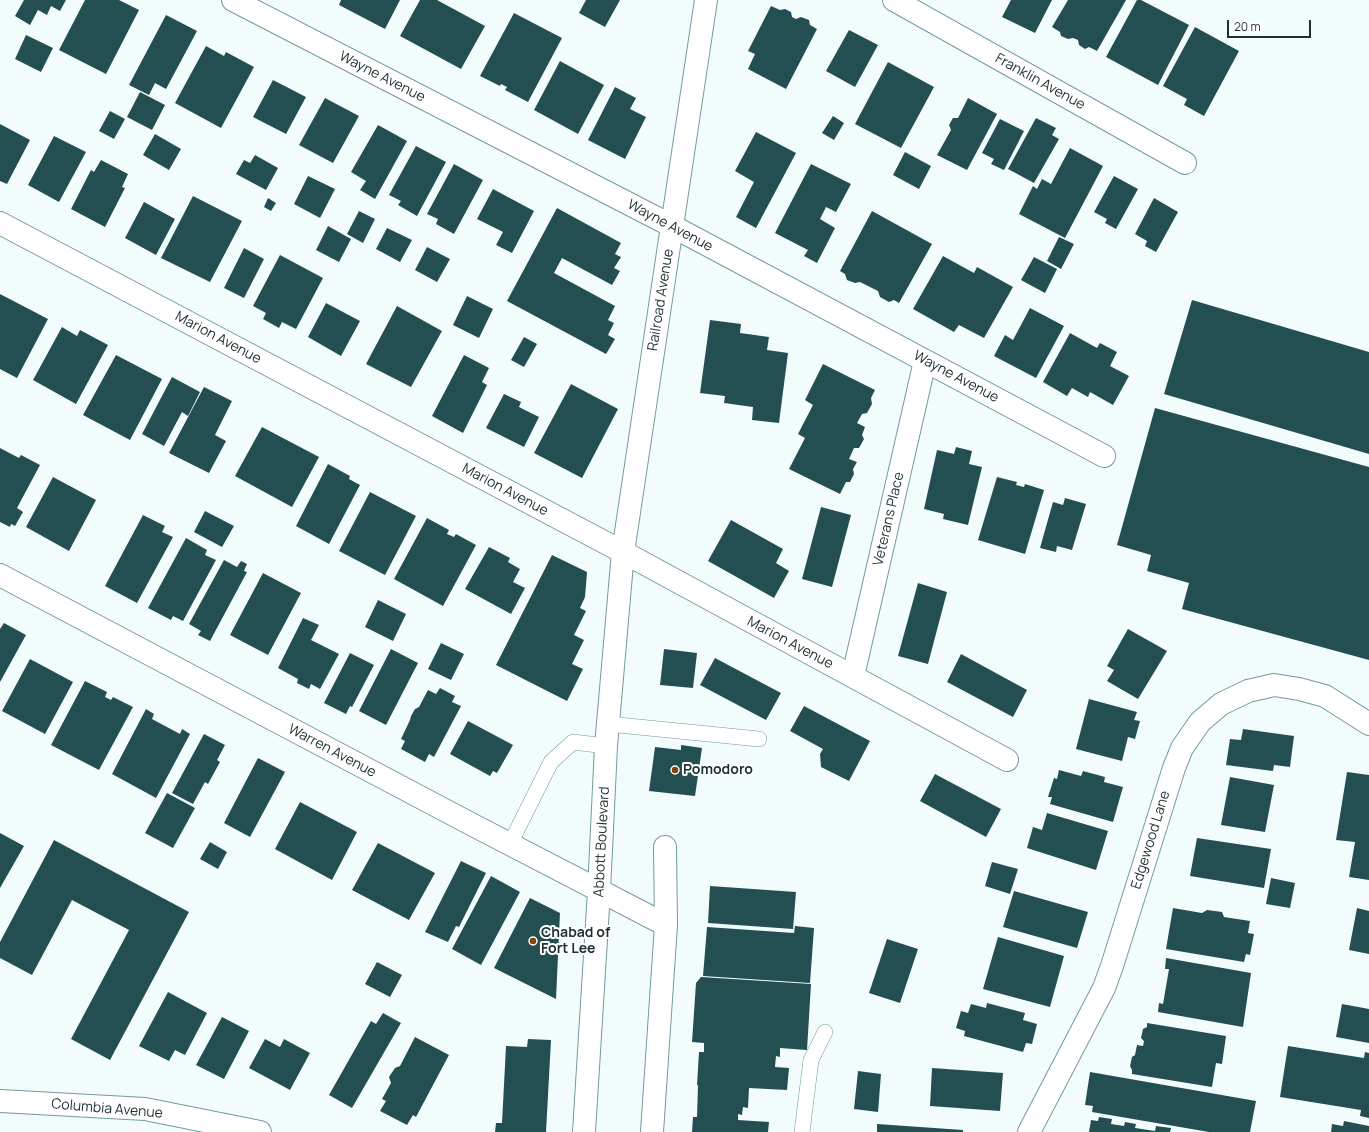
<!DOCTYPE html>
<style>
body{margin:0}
#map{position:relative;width:1369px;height:1132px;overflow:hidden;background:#f3fcfd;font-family:Manrope,sans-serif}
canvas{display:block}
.scale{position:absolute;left:1227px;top:20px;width:84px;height:18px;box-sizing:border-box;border:2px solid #1d2f31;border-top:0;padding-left:5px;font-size:12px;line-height:14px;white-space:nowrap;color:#1d2f31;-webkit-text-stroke:3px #fff;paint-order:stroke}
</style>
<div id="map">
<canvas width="1369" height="1132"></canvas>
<div class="scale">20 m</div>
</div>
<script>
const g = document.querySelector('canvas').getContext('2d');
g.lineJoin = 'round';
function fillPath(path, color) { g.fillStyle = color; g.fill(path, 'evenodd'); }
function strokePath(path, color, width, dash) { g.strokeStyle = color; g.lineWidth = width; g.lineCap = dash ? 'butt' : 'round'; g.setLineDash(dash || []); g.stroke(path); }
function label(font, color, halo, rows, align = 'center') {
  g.font = font + ' Manrope,sans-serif'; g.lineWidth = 4; g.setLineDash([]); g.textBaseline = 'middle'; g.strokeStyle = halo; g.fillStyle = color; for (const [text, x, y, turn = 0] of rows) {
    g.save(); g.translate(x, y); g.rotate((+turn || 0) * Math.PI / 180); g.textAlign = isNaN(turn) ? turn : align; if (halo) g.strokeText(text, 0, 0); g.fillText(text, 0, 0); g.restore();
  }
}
fillPath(new Path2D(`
 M 24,0 L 66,0 L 60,11 L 51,6 L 47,15 L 38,10 L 30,25 L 15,16 Z
 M 85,0 L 119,0 L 139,10 L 106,74 L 59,50 Z
 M 341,0 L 400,0 L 385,29 L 339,5 Z
 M 420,0 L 437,0 L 485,26 L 461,69 L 400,36 Z
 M 586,0 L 620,0 L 605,27 L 579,13 Z
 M 1011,0 L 1052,0 L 1035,33 L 1002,17 Z
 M 1068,0 L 1126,0 L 1097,51 L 1089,47 L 1085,49 L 1079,45 L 1078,40 L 1073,38 L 1068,39 L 1061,36 L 1060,32 L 1052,27 Z
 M 1137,0 L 1141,0 L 1189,25 L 1158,85 L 1106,57 Z
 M 771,6 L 780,10 L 785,9 L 791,12 L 792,17 L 796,19 L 801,17 L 809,20 L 810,25 L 817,29 L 786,89 L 748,69 L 755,54 L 748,51 Z
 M 514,13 L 562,38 L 528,102 L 505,90 L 507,87 L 501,84 L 500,86 L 480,76 Z
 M 166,15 L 197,31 L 166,89 L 155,83 L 149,95 L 129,85 Z
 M 1195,27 L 1239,51 L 1204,116 L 1184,105 L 1187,99 L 1163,86 Z
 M 849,30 L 878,45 L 855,87 L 826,71 Z
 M 26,35 L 53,48 L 41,72 L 15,59 Z
 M 206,46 L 224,56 L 226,52 L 254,67 L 221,128 L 175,103 Z
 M 560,61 L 604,85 L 578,134 L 534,110 Z
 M 888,62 L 934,87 L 901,148 L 855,124 Z
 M 273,80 L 306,97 L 286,134 L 253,117 Z
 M 615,87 L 636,98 L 630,109 L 646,117 L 625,159 L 588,140 Z
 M 140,92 L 165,105 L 152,130 L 127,117 Z
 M 325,98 L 359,116 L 333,163 L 299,145 Z
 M 968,98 L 997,114 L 967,170 L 937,155 L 951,130 L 949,125 L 953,118 L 958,118 Z
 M 110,111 L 125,119 L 114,139 L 99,131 Z
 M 833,116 L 844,123 L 834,140 L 822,133 Z
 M 1036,118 L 1056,128 L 1052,135 L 1059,139 L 1034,183 L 1008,169 Z
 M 1000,119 L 1024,131 L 1004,170 L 991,164 L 994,159 L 982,153 Z
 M 0,124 L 30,140 L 7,184 L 0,181 Z
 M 378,125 L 407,141 L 375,199 L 360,190 L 366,181 L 351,172 Z
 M 756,132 L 796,153 L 756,228 L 736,217 L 754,182 L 735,171 Z
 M 155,134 L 181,149 L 169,170 L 143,155 Z
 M 54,136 L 86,152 L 59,202 L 28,185 Z
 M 416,146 L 446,162 L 417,216 L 398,205 L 401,201 L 389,195 Z
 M 1070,148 L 1103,166 L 1065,238 L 1019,214 L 1033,186 L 1037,189 L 1042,179 L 1051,184 Z
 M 905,152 L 931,166 L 919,189 L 893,175 Z
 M 255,155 L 278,168 L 266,190 L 236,174 L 244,160 L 250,163 Z
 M 101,160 L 128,174 L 122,187 L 125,188 L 105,227 L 71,209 L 91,170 L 94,172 Z
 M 454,164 L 483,180 L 454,234 L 436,224 L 438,219 L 427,214 Z
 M 811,164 L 851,184 L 836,212 L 826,207 L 820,219 L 835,228 L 817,263 L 804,256 L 808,250 L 775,233 Z
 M 308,176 L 335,189 L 320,218 L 294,204 Z
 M 1114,176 L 1138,189 L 1116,229 L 1105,223 L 1107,219 L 1094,212 Z
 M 493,189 L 534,211 L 512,253 L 496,245 L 503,232 L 477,219 Z
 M 193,196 L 242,221 L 210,282 L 161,258 Z
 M 268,198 L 276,203 L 271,211 L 264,207 Z
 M 1154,198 L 1178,212 L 1156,252 L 1145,246 L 1147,241 L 1135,234 Z
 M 144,202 L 175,219 L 156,255 L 125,238 Z
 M 557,208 L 621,243 L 615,254 L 621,257 L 614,268 L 620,271 L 612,285 L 562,258 L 554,273 L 615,306 L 608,320 L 614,323 L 608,335 L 615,339 L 606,354 L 507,301 Z
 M 359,211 L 375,219 L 363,243 L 347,234 Z
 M 872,211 L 932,244 L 899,303 L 894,300 L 889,302 L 880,297 L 878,291 L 860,282 L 855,283 L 847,280 L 845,274 L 840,271 Z
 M 328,226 L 351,239 L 339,262 L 316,250 Z
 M 387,228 L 412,240 L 400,262 L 376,249 Z
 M 1059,237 L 1074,244 L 1061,269 L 1047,261 Z
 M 427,247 L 450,259 L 437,282 L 415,270 Z
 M 244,248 L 264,259 L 244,298 L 224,288 Z
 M 280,255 L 323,278 L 296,329 L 282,322 L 279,328 L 263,319 L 266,313 L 253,306 Z
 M 943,256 L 974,273 L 977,267 L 1013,287 L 984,338 L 959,325 L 954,332 L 913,309 Z
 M 1034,257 L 1057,269 L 1045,293 L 1021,280 Z
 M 0,294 L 48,319 L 17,378 L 0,369 Z
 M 467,296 L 493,309 L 479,338 L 453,325 Z
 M 1192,300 L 1369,352 L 1369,454 L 1164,394 Z
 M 326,303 L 360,321 L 341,356 L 308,337 Z
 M 397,306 L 442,331 L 411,387 L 366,364 Z
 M 1030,308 L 1064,326 L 1036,378 L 994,356 L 1005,335 L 1013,340 Z
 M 710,320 L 741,324 L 740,333 L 769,337 L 767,350 L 788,353 L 779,423 L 752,420 L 753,407 L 724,403 L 725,396 L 700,393 Z
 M 62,327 L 77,336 L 80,330 L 108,345 L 76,404 L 33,380 Z
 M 1070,333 L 1097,348 L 1100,343 L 1117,352 L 1110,366 L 1129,376 L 1113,405 L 1090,392 L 1088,397 L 1072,388 L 1067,396 L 1043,382 Z
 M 524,337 L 537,344 L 524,367 L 511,360 Z
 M 116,355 L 162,379 L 130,440 L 83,415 Z
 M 464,355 L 489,368 L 482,382 L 487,385 L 463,433 L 432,416 Z
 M 823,364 L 875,390 L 871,398 L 872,404 L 867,413 L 862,414 L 857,423 L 865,427 L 862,435 L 864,439 L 859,448 L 854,448 L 849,459 L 857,462 L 853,469 L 854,474 L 850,482 L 846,482 L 840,494 L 789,469 L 805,438 L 798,434 L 813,405 L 805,400 Z
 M 172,377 L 200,392 L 188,416 L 182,412 L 164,446 L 142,434 Z
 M 571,384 L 618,409 L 582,478 L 534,453 Z
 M 204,387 L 232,401 L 215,435 L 226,441 L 209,473 L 169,453 Z
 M 504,394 L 521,402 L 519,407 L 539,417 L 524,447 L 486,428 Z
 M 1155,408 L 1369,467 L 1369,660 L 1182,609 L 1189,583 L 1147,571 L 1151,555 L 1117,545 Z
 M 262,427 L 319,457 L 292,507 L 235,476 Z
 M 956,447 L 972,451 L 969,464 L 982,467 L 968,525 L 943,519 L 944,514 L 924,509 L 937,450 L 954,454 Z
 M 0,448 L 19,458 L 21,455 L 40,465 L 17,508 L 23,512 L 15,526 L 11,524 L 10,527 L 0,522 Z
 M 328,464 L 350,476 L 349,479 L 360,485 L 329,544 L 296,526 Z
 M 53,477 L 96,500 L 69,551 L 26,527 Z
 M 997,477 L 1017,482 L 1016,485 L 1024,487 L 1025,484 L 1044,490 L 1025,554 L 978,540 Z
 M 370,492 L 416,516 L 385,575 L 339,551 Z
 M 1065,498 L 1086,504 L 1072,550 L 1057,546 L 1056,552 L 1040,548 L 1053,502 L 1063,505 Z
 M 821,507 L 851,515 L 832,587 L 802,579 Z
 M 205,511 L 234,526 L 222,547 L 194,532 Z
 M 143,515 L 165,526 L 162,532 L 173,537 L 137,603 L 105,586 Z
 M 427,518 L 449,530 L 447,534 L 454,537 L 456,534 L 476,545 L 443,606 L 394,579 Z
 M 731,520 L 783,549 L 776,563 L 789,571 L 774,598 L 708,561 Z
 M 186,538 L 207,550 L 205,555 L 216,560 L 183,621 L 173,616 L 171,620 L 148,608 Z
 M 489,547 L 510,558 L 508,562 L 520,569 L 513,582 L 525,588 L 511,614 L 465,589 Z
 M 552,555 L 587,572 L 585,597 L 580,608 L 586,611 L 574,635 L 584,640 L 572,664 L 583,669 L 567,701 L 496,665 Z
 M 224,560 L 237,567 L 241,561 L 247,564 L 244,571 L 247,572 L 210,641 L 198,635 L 201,631 L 189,624 Z
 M 263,573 L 301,593 L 268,655 L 230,635 Z
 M 918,583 L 947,592 L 928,664 L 898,656 Z
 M 378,600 L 406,614 L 393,641 L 365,627 Z
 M 303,618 L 319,625 L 311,640 L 339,654 L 320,689 L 311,684 L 309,689 L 297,683 L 298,679 L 278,668 Z
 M 4,623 L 26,635 L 0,682 L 0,629 Z
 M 1128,629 L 1167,651 L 1138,699 L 1107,681 L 1114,670 L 1107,666 Z
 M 441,643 L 464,654 L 451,680 L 428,669 Z
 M 391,649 L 418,663 L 386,725 L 359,711 Z
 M 664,649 L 697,653 L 693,688 L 660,685 Z
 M 350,653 L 374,665 L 352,707 L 350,706 L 346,714 L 324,703 Z
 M 961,654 L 1027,690 L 1013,717 L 947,682 Z
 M 715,658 L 781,693 L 766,720 L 700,685 Z
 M 30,659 L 73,682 L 45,734 L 2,711 Z
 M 85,681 L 107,692 L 105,697 L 111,700 L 113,697 L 133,707 L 99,770 L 51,745 Z
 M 440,688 L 455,696 L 452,702 L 461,706 L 434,757 L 429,754 L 425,762 L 401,749 L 405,741 L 401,739 L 410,720 L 411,716 L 415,709 L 419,707 L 428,690 L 436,694 Z
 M 1089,699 L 1137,712 L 1134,720 L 1140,721 L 1135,739 L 1128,737 L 1122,761 L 1076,749 Z
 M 804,706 L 870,741 L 849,781 L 821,767 L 820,754 L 823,749 L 790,731 Z
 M 146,709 L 154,714 L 152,719 L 180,734 L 182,729 L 190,734 L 156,798 L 112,774 Z
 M 468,721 L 513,745 L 497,773 L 493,771 L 490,776 L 450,754 Z
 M 1243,729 L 1294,736 L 1290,767 L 1274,765 L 1273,771 L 1226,765 L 1230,739 L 1241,740 Z
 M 204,734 L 225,745 L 217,760 L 220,762 L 208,784 L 205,782 L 193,804 L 172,793 Z
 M 681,745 L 702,748 L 695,796 L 649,791 L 655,747 L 681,750 Z
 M 258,758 L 285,772 L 250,837 L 224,823 Z
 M 1059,770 L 1081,776 L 1083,771 L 1105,777 L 1104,782 L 1123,787 L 1113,822 L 1050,804 L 1052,797 L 1048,797 L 1054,778 L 1057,779 Z
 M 1347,772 L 1369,775 L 1369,880 L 1349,877 L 1355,842 L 1336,840 Z
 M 935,774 L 1001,809 L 986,837 L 920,801 Z
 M 1230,777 L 1274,785 L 1265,832 L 1221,825 Z
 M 167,793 L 195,808 L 173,848 L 145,833 Z
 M 300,802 L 357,832 L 332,880 L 275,849 Z
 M 1047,813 L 1108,831 L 1096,870 L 1027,848 L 1033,827 L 1042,830 Z
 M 0,833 L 24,846 L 0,888 Z
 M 1197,838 L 1271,849 L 1264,888 L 1190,876 Z
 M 54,840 L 189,912 L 110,1060 L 71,1039 L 129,930 L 72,900 L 32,975 L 0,958 L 0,942 Z
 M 210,842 L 227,852 L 218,869 L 200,859 Z
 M 378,843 L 435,873 L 409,920 L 352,890 Z
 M 461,861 L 486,873 L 459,927 L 456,926 L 448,942 L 425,932 Z
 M 992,862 L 1018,869 L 1010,894 L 985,886 Z
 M 491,876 L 520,892 L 481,965 L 452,949 Z
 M 1271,878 L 1295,883 L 1290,908 L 1266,904 Z
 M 710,886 L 796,892 L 793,929 L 708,923 Z
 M 1014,891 L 1088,912 L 1077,948 L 1003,927 Z
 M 530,898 L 560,913 L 556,999 L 494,968 Z
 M 1173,908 L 1202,913 L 1207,910 L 1222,912 L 1224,917 L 1250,921 L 1248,933 L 1254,934 L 1250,955 L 1246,954 L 1244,962 L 1166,949 Z
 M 1357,908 L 1369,911 L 1369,954 L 1349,950 Z
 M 795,926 L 814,928 L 810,983 L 703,976 L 707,927 L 794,933 Z
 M 998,937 L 1064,956 L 1050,1007 L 983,989 Z
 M 887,939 L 918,949 L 900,1003 L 869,993 Z
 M 1166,958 L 1251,973 L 1243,1027 L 1158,1012 L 1159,1003 L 1163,1004 L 1169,969 L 1165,969 Z
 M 377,962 L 402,975 L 390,997 L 365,984 Z
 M 701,977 L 811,984 L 807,1050 L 780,1048 L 780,1057 L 776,1056 L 775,1067 L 789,1068 L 787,1090 L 749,1088 L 748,1108 L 743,1107 L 742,1115 L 738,1114 L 738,1120 L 769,1122 L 768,1132 L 692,1132 L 693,1117 L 697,1117 L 698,1085 L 697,1085 L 699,1052 L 704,1052 L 704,1043 L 692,1042 L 696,983 Z
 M 168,992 L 207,1013 L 185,1055 L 175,1050 L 169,1061 L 139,1046 Z
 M 987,1003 L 1025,1013 L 1023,1020 L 1037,1024 L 1032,1044 L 1026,1043 L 1023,1052 L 964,1036 L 965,1031 L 956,1028 L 961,1011 L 968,1013 L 971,1004 L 986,1008 Z
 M 1342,1004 L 1369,1009 L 1369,1043 L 1336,1037 Z
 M 383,1013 L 401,1023 L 352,1108 L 329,1095 L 371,1021 L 376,1024 Z
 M 222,1017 L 249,1031 L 224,1079 L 196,1065 Z
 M 1147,1023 L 1226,1036 L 1222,1064 L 1216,1063 L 1212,1087 L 1132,1074 L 1132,1070 L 1130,1066 L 1132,1057 L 1135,1055 L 1137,1045 L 1143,1046 L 1144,1041 L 1141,1038 L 1143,1029 L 1147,1027 Z
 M 415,1037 L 449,1055 L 416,1117 L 413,1115 L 407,1125 L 380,1111 L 386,1101 L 382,1099 L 391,1083 L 389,1077 L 395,1068 L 400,1066 Z
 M 265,1039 L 280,1047 L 284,1039 L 310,1053 L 290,1090 L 249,1068 Z
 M 528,1039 L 551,1040 L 546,1132 L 495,1132 L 496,1123 L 502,1123 L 506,1046 L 527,1047 Z
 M 1288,1046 L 1364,1058 L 1365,1052 L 1369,1053 L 1369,1118 L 1360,1116 L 1361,1110 L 1280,1097 Z
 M 932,1068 L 1003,1073 L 1000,1111 L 930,1106 Z
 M 858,1071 L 881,1074 L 878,1112 L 854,1109 Z
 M 1090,1072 L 1256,1101 L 1250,1132 L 1209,1132 L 1092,1112 L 1093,1106 L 1085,1105 Z
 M 1099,1117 L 1112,1119 L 1111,1124 L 1124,1126 L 1125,1122 L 1136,1124 L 1135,1128 L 1155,1131 L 1156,1126 L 1171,1128 L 1170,1132 L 1089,1132 L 1091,1120 L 1098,1121 Z
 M 1344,1121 L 1369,1126 L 1369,1132 L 1331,1132 L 1332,1124 L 1343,1126 Z
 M 877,1124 L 963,1130 L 963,1132 L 877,1132 Z`), '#244f52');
const service = new Path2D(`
 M 608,724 L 759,739
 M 510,844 L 551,762 L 573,742 L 606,746
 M 802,1132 L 811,1060 L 825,1032`);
const minor = new Path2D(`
 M 233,0 L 672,226 L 1104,456
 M 894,0 L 1185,163
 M 0,223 L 623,552 L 1007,760
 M 0,575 L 471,824 L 666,925
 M 853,676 L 925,361
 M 584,1132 L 599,891 L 606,746 L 623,552 L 706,0
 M 652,1132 L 666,925 L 665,847
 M 1029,1132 L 1104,988 L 1112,966 L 1174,768 L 1182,748 L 1200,722 L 1221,704 L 1248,691 L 1274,685 L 1299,689 L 1325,696 L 1369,724`);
const tertiary = new Path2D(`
 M 0,1101 L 145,1109 L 260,1132`);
strokePath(service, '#6f9b9e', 16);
strokePath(minor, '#6f9b9e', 24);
strokePath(tertiary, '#6f9b9e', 24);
strokePath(service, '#fff', 15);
strokePath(minor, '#fff', 22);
strokePath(tertiary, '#fff', 22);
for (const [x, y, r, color] of [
 [675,770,4,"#84420f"],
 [533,941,4,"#84420f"]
]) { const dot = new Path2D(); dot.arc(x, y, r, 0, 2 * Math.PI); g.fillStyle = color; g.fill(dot); strokePath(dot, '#fff', 1.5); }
label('14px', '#1d2f31', '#fff', [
 ["Wayne Avenue",382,77,27],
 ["Franklin Avenue",1040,82,29],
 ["Wayne Avenue",670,226,28],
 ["Railroad Avenue",661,300,-81],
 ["Marion Avenue",218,338,28],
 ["Wayne Avenue",956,377,28],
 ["Marion Avenue",505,490,28],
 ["Veterans Place",889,519,-77],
 ["Marion Avenue",790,643,28],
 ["Warren Avenue",332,751,28],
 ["Edgewood Lane",1151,840,-73],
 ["Abbott Boulevard",602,842,-87],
 ["Columbia Avenue",107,1109,5]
]);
label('bold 14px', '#1d2f31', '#fff', [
 ["Pomodoro",683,770],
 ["Chabad of",541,933],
 ["Fort Lee",541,949]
], 'left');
</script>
